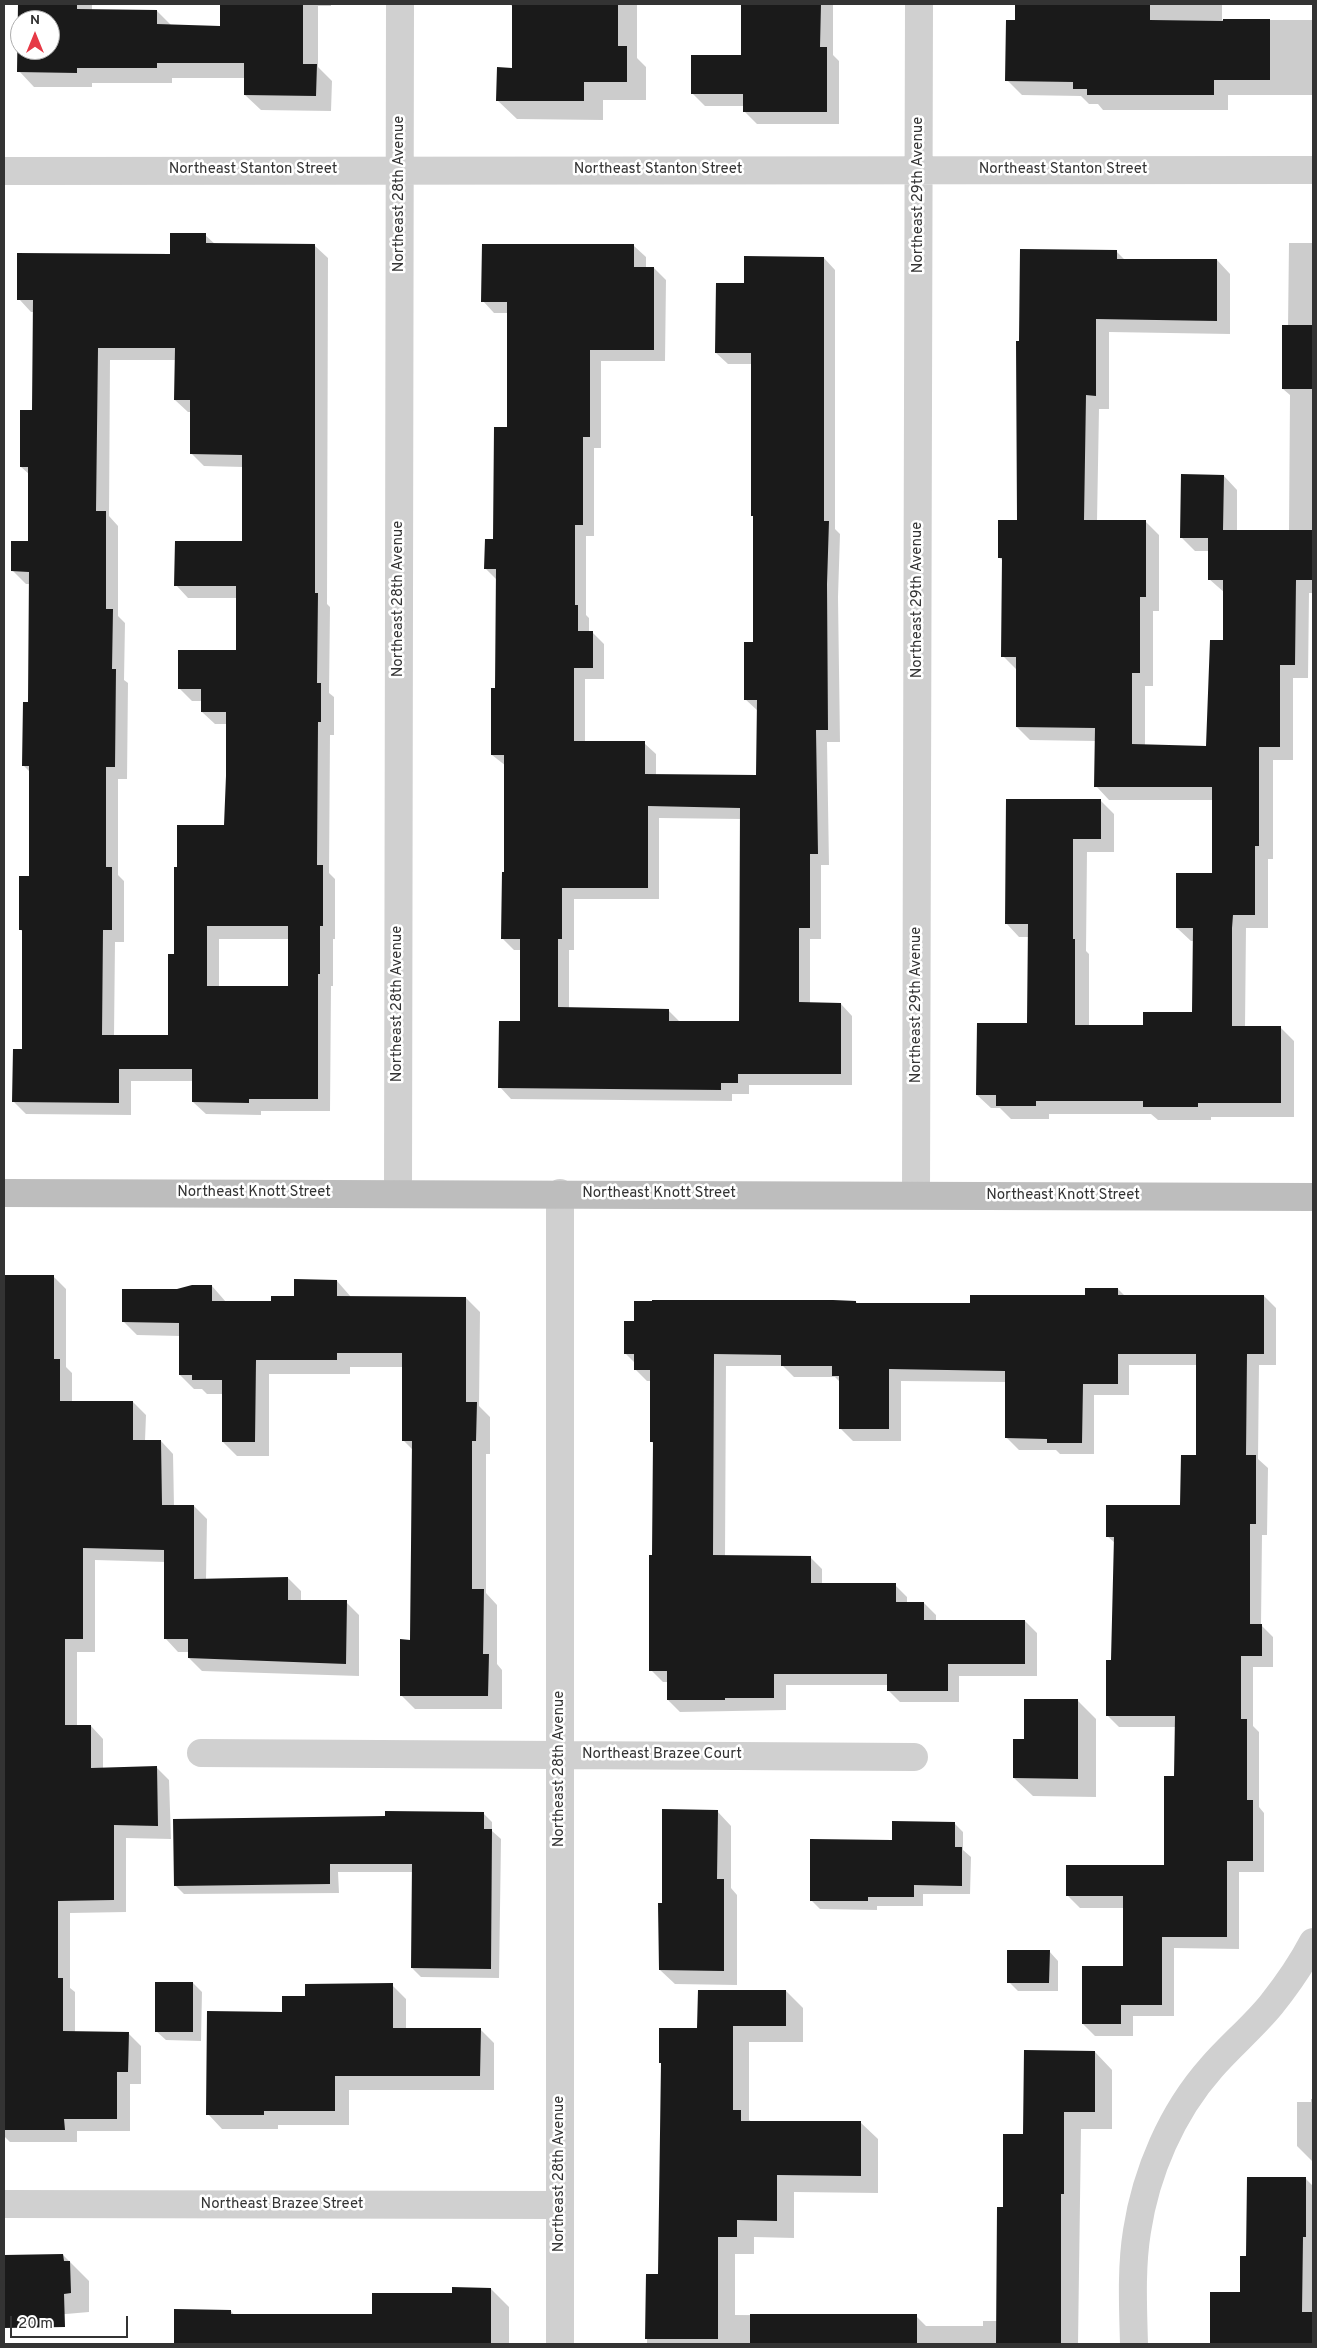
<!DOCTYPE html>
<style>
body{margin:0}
#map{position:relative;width:1317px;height:2348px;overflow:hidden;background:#fff;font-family:Overpass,sans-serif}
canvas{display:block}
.frame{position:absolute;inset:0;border:5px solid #333;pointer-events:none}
.north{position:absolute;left:10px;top:10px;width:50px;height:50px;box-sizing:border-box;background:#fff;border:1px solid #adadad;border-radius:50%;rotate:0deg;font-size:14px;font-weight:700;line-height:20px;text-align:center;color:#333}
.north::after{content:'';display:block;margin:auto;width:18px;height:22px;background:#e63946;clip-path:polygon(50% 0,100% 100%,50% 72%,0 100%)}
.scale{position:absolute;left:10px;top:2316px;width:118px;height:22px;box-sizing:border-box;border:2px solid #333;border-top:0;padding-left:6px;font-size:15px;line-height:18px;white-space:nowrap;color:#333;-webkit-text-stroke:4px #fff;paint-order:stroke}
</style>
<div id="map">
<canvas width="1317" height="2348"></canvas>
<div class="frame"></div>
<div class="north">N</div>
<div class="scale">20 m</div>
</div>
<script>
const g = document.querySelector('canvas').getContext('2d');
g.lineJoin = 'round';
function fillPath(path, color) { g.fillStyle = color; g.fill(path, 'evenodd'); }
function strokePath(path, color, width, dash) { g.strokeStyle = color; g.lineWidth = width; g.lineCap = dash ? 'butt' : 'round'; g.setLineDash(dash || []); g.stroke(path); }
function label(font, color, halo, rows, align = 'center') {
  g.font = font + ' Overpass,sans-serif'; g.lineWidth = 5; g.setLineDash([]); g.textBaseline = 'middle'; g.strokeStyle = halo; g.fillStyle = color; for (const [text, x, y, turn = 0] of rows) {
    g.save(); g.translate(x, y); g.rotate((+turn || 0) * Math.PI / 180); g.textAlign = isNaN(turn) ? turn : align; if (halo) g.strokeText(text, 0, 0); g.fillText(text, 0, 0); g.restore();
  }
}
fillPath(new Path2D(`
 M 19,4 L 92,4 L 92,10 L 157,11 L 171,25 L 221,27 L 221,4 L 331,4 L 331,6 L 318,6 L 318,67 L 332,81 L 331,111 L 261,110 L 245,95 L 245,78 L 172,78 L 172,83 L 92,83 L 92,87 L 34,87 L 19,71 ZM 20,20 L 50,20 L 50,50 L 20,50 Z
 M 510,4 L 637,4 L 637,58 L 646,67 L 646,100 L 603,100 L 603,120 L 517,119 L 497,100 L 513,69 L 513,7 Z
 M 742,4 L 833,4 L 833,55 L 839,61 L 839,124 L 757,124 L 744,111 L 744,106 L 705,106 L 692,93 L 742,56 Z
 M 1016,4 L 1222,4 L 1222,20 L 1313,20 L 1313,95 L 1228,95 L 1228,110 L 1103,110 L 1098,104 L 1089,104 L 1081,96 L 1022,95 L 1007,80 L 1016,21 Z
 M 205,235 L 216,245 L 315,246 L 328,258 L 327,604 L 330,607 L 329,693 L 334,697 L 334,735 L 330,735 L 329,873 L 335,879 L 335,939 L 333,939 L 333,986 L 331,986 L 330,1111 L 261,1111 L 261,1115 L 206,1114 L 193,1102 L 194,1081 L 131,1081 L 131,1115 L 26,1114 L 14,1102 L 24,1050 L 24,933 L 20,929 L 30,878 L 30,772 L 24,766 L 29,703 L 30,584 L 26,584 L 13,571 L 29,543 L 29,474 L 21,467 L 34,411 L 34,312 L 31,312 L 19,299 L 171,255 ZM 110,360 L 176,360 L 175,400 L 188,412 L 191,412 L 191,453 L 204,466 L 243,467 L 243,542 L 176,585 L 188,598 L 237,598 L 237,651 L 179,688 L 192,701 L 202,701 L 202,712 L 215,724 L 227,724 L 226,827 L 178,868 L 175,956 L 169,1036 L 114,1036 L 115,942 L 124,942 L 124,881 L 118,875 L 118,779 L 127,779 L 128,683 L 124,680 L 125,623 L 118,616 L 118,526 L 109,516 ZM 219,939 L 290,939 L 290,987 L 219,987 Z
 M 1289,243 L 1313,243 L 1313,593 L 1309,593 L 1308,678 L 1293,678 L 1293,760 L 1273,760 L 1273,859 L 1268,859 L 1268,928 L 1246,928 L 1245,1027 L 1280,1027 L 1294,1041 L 1294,1117 L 1211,1117 L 1211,1120 L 1158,1120 L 1151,1114 L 1049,1114 L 1049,1119 L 1011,1119 L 1000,1108 L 991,1108 L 977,1095 L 1029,1025 L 1029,937 L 1019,937 L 1006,923 L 1101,801 L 1114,814 L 1114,852 L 1087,852 L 1086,951 L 1089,954 L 1089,1027 L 1144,1027 L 1193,1013 L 1194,941 L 1191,941 L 1177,928 L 1214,874 L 1214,800 L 1109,800 L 1096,786 L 1096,741 L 1030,740 L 1017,727 L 1017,670 L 1003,656 L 1003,561 L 999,557 L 1019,521 L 1020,342 L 1116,251 L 1125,260 L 1217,260 L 1230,274 L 1230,334 L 1109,332 L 1109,409 L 1099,409 L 1097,521 L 1145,521 L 1159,535 L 1159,611 L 1153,611 L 1153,686 L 1145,686 L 1145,746 L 1207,747 L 1225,642 L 1225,593 L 1209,579 L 1209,551 L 1195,551 L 1181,537 L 1224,476 L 1237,490 L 1237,531 L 1289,531 L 1290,395 L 1283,389 L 1288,326 Z
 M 634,246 L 646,257 L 646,268 L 654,268 L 666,280 L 665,361 L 601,361 L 601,448 L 594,448 L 594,536 L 586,536 L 586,615 L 589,618 L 589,632 L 592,632 L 604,644 L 604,679 L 585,679 L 585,743 L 644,743 L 656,754 L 656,776 L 758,777 L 758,711 L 745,699 L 754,644 L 753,364 L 728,364 L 716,353 L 745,284 L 824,258 L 835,270 L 835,529 L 840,534 L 838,597 L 840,742 L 827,742 L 829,865 L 821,865 L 821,939 L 810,939 L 810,1003 L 841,1004 L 852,1016 L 852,1085 L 749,1085 L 749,1094 L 732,1094 L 732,1101 L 511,1099 L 500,1087 L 521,1022 L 521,950 L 514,950 L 502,938 L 506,873 L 506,766 L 492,755 L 496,689 L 497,580 L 485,568 L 494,540 L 508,428 L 508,313 L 494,313 L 483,301 ZM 659,818 L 741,819 L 741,1022 L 680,1022 L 668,1010 L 569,1008 L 569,950 L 574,950 L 574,899 L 659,899 Z
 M 4,1276 L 53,1276 L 66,1289 L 66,1367 L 72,1373 L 72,1402 L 133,1402 L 146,1415 L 145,1441 L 161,1441 L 173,1454 L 174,1506 L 194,1506 L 207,1519 L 206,1580 L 288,1578 L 301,1591 L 301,1602 L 346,1602 L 359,1615 L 359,1676 L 202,1671 L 189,1658 L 189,1652 L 178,1652 L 166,1639 L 166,1562 L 95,1560 L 95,1652 L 77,1652 L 77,1726 L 91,1726 L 103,1739 L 103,1769 L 156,1767 L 169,1780 L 171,1839 L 126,1838 L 126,1912 L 70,1913 L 70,1988 L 75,1992 L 75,2033 L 128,2033 L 141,2046 L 141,2084 L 130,2084 L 130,2131 L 77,2131 L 77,2142 L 10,2142 L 4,2136 Z
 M 337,1281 L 351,1297 L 466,1298 L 480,1312 L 479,1406 L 490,1417 L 490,1454 L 486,1454 L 486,1593 L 497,1605 L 497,1664 L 502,1670 L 502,1709 L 415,1709 L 401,1695 L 412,1641 L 413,1450 L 403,1440 L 403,1367 L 350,1367 L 350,1374 L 269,1374 L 269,1456 L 237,1456 L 223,1442 L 223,1394 L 207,1394 L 202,1389 L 194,1389 L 180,1375 L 180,1336 L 137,1335 L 123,1321 L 177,1290 L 212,1286 L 226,1302 L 272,1302 L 295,1297 Z
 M 1118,1289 L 1125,1296 L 1264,1296 L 1276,1308 L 1276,1365 L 1259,1365 L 1258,1459 L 1268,1468 L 1267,1535 L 1262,1535 L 1261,1625 L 1273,1637 L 1273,1667 L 1253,1667 L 1253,1726 L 1259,1732 L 1259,1807 L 1264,1813 L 1264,1872 L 1239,1872 L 1239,1949 L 1174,1948 L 1174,2016 L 1133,2016 L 1133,2036 L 1095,2036 L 1083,2024 L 1124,1967 L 1124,1908 L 1080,1908 L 1068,1896 L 1166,1866 L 1176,1778 L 1176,1727 L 1119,1727 L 1107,1715 L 1112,1661 L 1115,1543 L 1107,1536 L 1182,1507 L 1197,1456 L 1198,1365 L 1129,1365 L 1129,1395 L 1094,1395 L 1094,1454 L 1060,1454 L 1056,1450 L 1019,1450 L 1007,1438 L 1007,1382 L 901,1381 L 901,1441 L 853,1441 L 841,1429 L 841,1383 L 835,1377 L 794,1377 L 783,1366 L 726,1366 L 725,1557 L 810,1557 L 822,1569 L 822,1585 L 895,1585 L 907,1597 L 907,1603 L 924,1603 L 936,1615 L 936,1621 L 1025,1621 L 1037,1633 L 1037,1676 L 959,1676 L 959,1702 L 900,1702 L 888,1690 L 888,1685 L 786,1685 L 786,1710 L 680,1712 L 668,1700 L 668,1682 L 663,1682 L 651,1670 L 654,1444 L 652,1442 L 652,1381 L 647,1381 L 635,1369 L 635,1363 L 625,1353 L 856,1302 L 858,1304 L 971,1304 L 1086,1296 Z
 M 1078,1701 L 1096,1719 L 1096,1797 L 1033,1796 L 1014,1778 L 1025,1740 Z
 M 717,1811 L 731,1826 L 731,1888 L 737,1895 L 737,1985 L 675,1984 L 660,1970 L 663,1904 Z
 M 483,1813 L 492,1822 L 492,1831 L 501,1839 L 499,1978 L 421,1977 L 412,1968 L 413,1872 L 338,1872 L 339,1893 L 184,1894 L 175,1885 Z
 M 954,1823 L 963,1832 L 963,1850 L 971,1857 L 970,1894 L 923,1894 L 923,1906 L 877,1906 L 877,1910 L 820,1909 L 811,1900 L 893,1841 Z
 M 1049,1951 L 1058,1961 L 1058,1991 L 1018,1991 L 1009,1982 Z
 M 193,1983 L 202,1992 L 201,2041 L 166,2040 L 156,2031 Z
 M 392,1985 L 406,1999 L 406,2029 L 480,2029 L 494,2043 L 494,2090 L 349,2090 L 349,2125 L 278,2125 L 278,2129 L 222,2129 L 208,2114 L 283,2013 L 306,1998 Z
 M 786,1991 L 803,2008 L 803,2042 L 749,2042 L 749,2120 L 752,2122 L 860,2122 L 878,2139 L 878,2193 L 794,2192 L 794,2238 L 754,2237 L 754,2254 L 735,2254 L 735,2315 L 916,2316 L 926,2326 L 983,2326 L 983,2321 L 997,2321 L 1004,2208 L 1024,2135 L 1095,2052 L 1112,2070 L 1112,2129 L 1081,2129 L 1078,2344 L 647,2344 L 647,2275 L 659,2275 L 662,2064 L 660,2062 L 699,2029 Z
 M 1311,2099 L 1313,2099 L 1313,2162 L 1297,2146 L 1297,2102 L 1311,2102 Z
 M 1306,2179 L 1313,2186 L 1313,2344 L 1211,2344 L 1212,2293 L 1242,2293 L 1247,2257 Z
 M 63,2255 L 89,2281 L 89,2312 L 20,2318 L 4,2301 L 4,2256 Z
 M 491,2289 L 509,2307 L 509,2344 L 175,2344 L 175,2310 L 231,2311 L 234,2315 L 373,2315 L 453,2295 Z`), '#0003');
fillPath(new Path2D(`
 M 18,4 L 77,4 L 77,9 L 157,10 L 157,24 L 220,26 L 220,4 L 303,4 L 303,64 L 317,64 L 316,96 L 244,95 L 244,63 L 157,63 L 157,68 L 77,68 L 77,73 L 17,72 ZM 20,20 L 50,20 L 50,50 L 20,50 Z
 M 512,4 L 618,4 L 618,46 L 627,46 L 627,82 L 584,82 L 584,101 L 496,101 L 497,67 L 512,68 Z
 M 741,4 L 821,4 L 820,47 L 827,47 L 827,112 L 743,112 L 743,94 L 691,94 L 691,55 L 741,55 Z
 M 1015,4 L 1150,4 L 1150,20 L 1223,21 L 1223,19 L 1270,19 L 1270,80 L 1214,80 L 1214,95 L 1087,95 L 1087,89 L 1073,89 L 1073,82 L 1005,81 L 1006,20 L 1015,20 Z
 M 170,233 L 206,233 L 206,243 L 315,244 L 315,593 L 318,593 L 317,683 L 321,683 L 321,722 L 318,722 L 317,865 L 323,865 L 323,926 L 320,926 L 320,974 L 318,974 L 318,1099 L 249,1099 L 249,1103 L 192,1102 L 192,1069 L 119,1069 L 119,1103 L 12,1102 L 13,1049 L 22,1049 L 22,930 L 19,930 L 19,876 L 29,876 L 29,766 L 22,766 L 23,702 L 28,702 L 29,572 L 11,571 L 11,541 L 28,541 L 28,467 L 20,467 L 20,410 L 32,410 L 33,300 L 17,300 L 17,253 L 170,254 ZM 98,348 L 175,348 L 174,400 L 190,400 L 190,454 L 242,455 L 242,541 L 175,541 L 174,586 L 236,586 L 236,650 L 178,650 L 178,689 L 201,689 L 201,712 L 226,712 L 226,776 L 224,825 L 177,825 L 177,867 L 174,867 L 174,954 L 168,954 L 168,1035 L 102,1035 L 103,930 L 112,930 L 112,867 L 106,867 L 106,767 L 115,767 L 116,669 L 112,669 L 113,609 L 106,609 L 106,511 L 96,511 ZM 207,926 L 288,926 L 288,986 L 207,986 Z
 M 482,244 L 634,244 L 634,267 L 654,267 L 654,350 L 590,350 L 590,437 L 583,437 L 583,525 L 575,525 L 575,605 L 578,605 L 578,631 L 593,631 L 593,668 L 574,668 L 574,741 L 645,741 L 645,774 L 756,775 L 757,700 L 744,700 L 744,642 L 753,642 L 753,516 L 751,516 L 751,353 L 715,353 L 716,283 L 744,283 L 744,256 L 824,257 L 824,521 L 829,521 L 827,584 L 828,730 L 816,730 L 818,854 L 810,854 L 810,928 L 799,928 L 799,1002 L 841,1003 L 841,1074 L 738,1074 L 738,1083 L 721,1083 L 721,1090 L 498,1088 L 499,1021 L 520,1021 L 520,939 L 501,939 L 502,872 L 504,872 L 504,755 L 491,755 L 491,688 L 495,688 L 496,569 L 484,569 L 485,539 L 493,539 L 494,427 L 507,427 L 507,302 L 481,302 ZM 648,806 L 740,808 L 739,1021 L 669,1021 L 669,1009 L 558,1007 L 558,939 L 562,939 L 562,888 L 648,888 Z
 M 1020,249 L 1117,250 L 1117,259 L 1217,259 L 1217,321 L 1096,319 L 1096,396 L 1086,395 L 1084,520 L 1146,520 L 1146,597 L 1140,597 L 1140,673 L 1132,673 L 1132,744 L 1206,746 L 1210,640 L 1223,640 L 1223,580 L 1208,580 L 1208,538 L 1180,538 L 1181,474 L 1224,475 L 1223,530 L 1313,530 L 1313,580 L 1296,580 L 1295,665 L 1280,665 L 1280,747 L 1259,747 L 1259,846 L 1255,846 L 1255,915 L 1233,915 L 1232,928 L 1232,1026 L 1281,1026 L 1281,1103 L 1198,1103 L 1198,1107 L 1143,1107 L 1143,1101 L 1036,1101 L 1036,1106 L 996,1106 L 996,1095 L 976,1095 L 977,1023 L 1027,1023 L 1028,924 L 1005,924 L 1006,799 L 1101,799 L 1101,839 L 1073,839 L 1073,939 L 1075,939 L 1075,1025 L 1143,1025 L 1143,1012 L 1192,1012 L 1193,928 L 1176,928 L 1176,873 L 1212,873 L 1212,787 L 1094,787 L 1095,728 L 1016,727 L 1016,657 L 1001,657 L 1002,558 L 998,558 L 998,520 L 1017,520 L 1016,341 L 1019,341 Z
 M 1282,325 L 1313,325 L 1313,389 L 1282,389 Z
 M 4,1275 L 54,1275 L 54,1359 L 60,1359 L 60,1401 L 133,1401 L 133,1440 L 161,1440 L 162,1505 L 194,1505 L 194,1579 L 288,1577 L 288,1600 L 347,1600 L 346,1664 L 188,1658 L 188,1639 L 164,1639 L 164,1550 L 83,1548 L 83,1639 L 65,1639 L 65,1725 L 91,1725 L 91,1768 L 157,1766 L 158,1826 L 114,1825 L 114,1900 L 58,1901 L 58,1978 L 63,1978 L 63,2031 L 129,2032 L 128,2072 L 117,2072 L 117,2119 L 64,2119 L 65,2130 L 4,2130 Z
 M 294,1279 L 337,1280 L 337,1296 L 466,1297 L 466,1402 L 477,1402 L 476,1441 L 472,1441 L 472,1589 L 484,1589 L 483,1654 L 489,1654 L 488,1696 L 400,1696 L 400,1639 L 410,1640 L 411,1547 L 412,1441 L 402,1441 L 402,1353 L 337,1353 L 337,1360 L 256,1360 L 255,1442 L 222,1442 L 222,1380 L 192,1380 L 192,1375 L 179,1375 L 179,1323 L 122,1322 L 122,1289 L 177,1289 L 192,1285 L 212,1285 L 212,1301 L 271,1301 L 271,1296 L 294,1296 Z
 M 1085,1288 L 1118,1288 L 1118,1295 L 1264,1295 L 1264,1354 L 1247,1354 L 1246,1455 L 1256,1455 L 1256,1524 L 1250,1524 L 1250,1624 L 1262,1624 L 1262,1656 L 1241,1656 L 1241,1719 L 1247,1719 L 1247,1800 L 1253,1800 L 1253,1861 L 1227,1861 L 1227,1937 L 1162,1937 L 1162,2005 L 1121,2005 L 1121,2024 L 1082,2024 L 1082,1966 L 1123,1966 L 1123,1896 L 1066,1896 L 1066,1865 L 1164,1865 L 1164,1776 L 1174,1776 L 1175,1716 L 1106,1716 L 1106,1660 L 1111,1660 L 1114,1537 L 1106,1537 L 1106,1505 L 1180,1505 L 1181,1455 L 1196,1455 L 1196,1354 L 1118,1354 L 1118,1384 L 1083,1384 L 1082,1443 L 1047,1443 L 1047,1439 L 1005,1438 L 1005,1371 L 889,1369 L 889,1429 L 839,1429 L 839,1376 L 832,1376 L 832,1366 L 781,1366 L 781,1355 L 714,1354 L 713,1555 L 811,1556 L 811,1583 L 896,1583 L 896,1602 L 924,1602 L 924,1620 L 1025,1620 L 1025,1664 L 948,1664 L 948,1691 L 887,1691 L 887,1674 L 774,1674 L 774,1698 L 725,1698 L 725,1700 L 667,1700 L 667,1671 L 649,1671 L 649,1555 L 652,1555 L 653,1442 L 650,1442 L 650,1370 L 634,1370 L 634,1354 L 624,1354 L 624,1321 L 634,1321 L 634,1301 L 652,1301 L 652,1300 L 833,1300 L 856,1301 L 856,1303 L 970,1303 L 970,1295 L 1085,1295 Z
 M 1024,1699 L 1078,1699 L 1078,1779 L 1013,1778 L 1013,1739 L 1024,1739 Z
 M 662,1809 L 718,1810 L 717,1879 L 724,1879 L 724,1971 L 659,1970 L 658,1903 L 662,1903 Z
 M 385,1811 L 484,1812 L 484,1829 L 492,1829 L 491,1969 L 411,1968 L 412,1864 L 330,1864 L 330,1884 L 174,1886 L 173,1819 L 385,1816 Z
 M 892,1821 L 955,1822 L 955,1847 L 962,1847 L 962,1886 L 914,1885 L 914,1897 L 868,1897 L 868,1901 L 810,1901 L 810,1839 L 892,1840 Z
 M 1007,1950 L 1050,1950 L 1049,1983 L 1007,1983 Z
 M 155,1982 L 193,1982 L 193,2032 L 155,2032 Z
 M 393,1983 L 393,2028 L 481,2028 L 480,2076 L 335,2076 L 335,2111 L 264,2111 L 264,2115 L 206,2115 L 207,2011 L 282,2012 L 282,1996 L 305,1996 L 305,1984 Z
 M 698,1990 L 786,1990 L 786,2026 L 733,2026 L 733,2110 L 741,2110 L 741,2121 L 861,2121 L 861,2176 L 777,2175 L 777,2221 L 737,2220 L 737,2237 L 718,2237 L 718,2339 L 645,2339 L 646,2274 L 658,2274 L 661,2063 L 659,2063 L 659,2028 L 697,2028 Z
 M 1024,2050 L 1095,2051 L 1095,2112 L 1064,2112 L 1064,2194 L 1061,2194 L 1061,2344 L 996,2344 L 997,2207 L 1003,2207 L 1003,2134 L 1023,2134 Z
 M 1247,2177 L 1306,2177 L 1306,2237 L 1303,2237 L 1302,2312 L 1313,2312 L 1313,2344 L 1210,2344 L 1210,2292 L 1240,2292 L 1240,2256 L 1246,2256 Z
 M 63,2254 L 64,2261 L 70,2261 L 71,2293 L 64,2294 L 65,2327 L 4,2328 L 4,2255 Z
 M 452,2287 L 491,2288 L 491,2344 L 174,2344 L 174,2309 L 231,2310 L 231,2314 L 372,2314 L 372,2293 L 452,2293 Z
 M 750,2314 L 917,2314 L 917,2344 L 750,2344 Z`), '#1a1a1a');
strokePath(new Path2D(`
 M 4,171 L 1313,170
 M 398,1193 L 400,4
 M 560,1193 L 560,2344
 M 916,1195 L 919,4
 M 201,1753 L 914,1757
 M 4,2204 L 560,2205
 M 1134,2344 C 1133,2307 1131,2268 1137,2231 C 1146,2172 1172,2112 1211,2068 C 1230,2046 1253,2027 1271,2005 C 1287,1985 1301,1965 1313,1942`), '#d0d0d0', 28);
strokePath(new Path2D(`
 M 4,1193 L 1313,1197`), '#bdbdbd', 28);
label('15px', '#333', '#fff', [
 ["Northeast Stanton Street",253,170],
 ["Northeast Stanton Street",658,170],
 ["Northeast Stanton Street",1063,170],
 ["Northeast 28th Avenue",400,194,-90],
 ["Northeast 29th Avenue",919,195,-90],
 ["Northeast 28th Avenue",399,599,-90],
 ["Northeast 29th Avenue",918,600,-90],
 ["Northeast 28th Avenue",398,1004,-90],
 ["Northeast 29th Avenue",917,1005,-90],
 ["Northeast Knott Street",254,1193],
 ["Northeast Knott Street",659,1194],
 ["Northeast Knott Street",1063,1196],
 ["Northeast Brazee Court",662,1755],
 ["Northeast 28th Avenue",560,1769,-90],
 ["Northeast 28th Avenue",560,2174,-90],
 ["Northeast Brazee Street",282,2205]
]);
</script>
